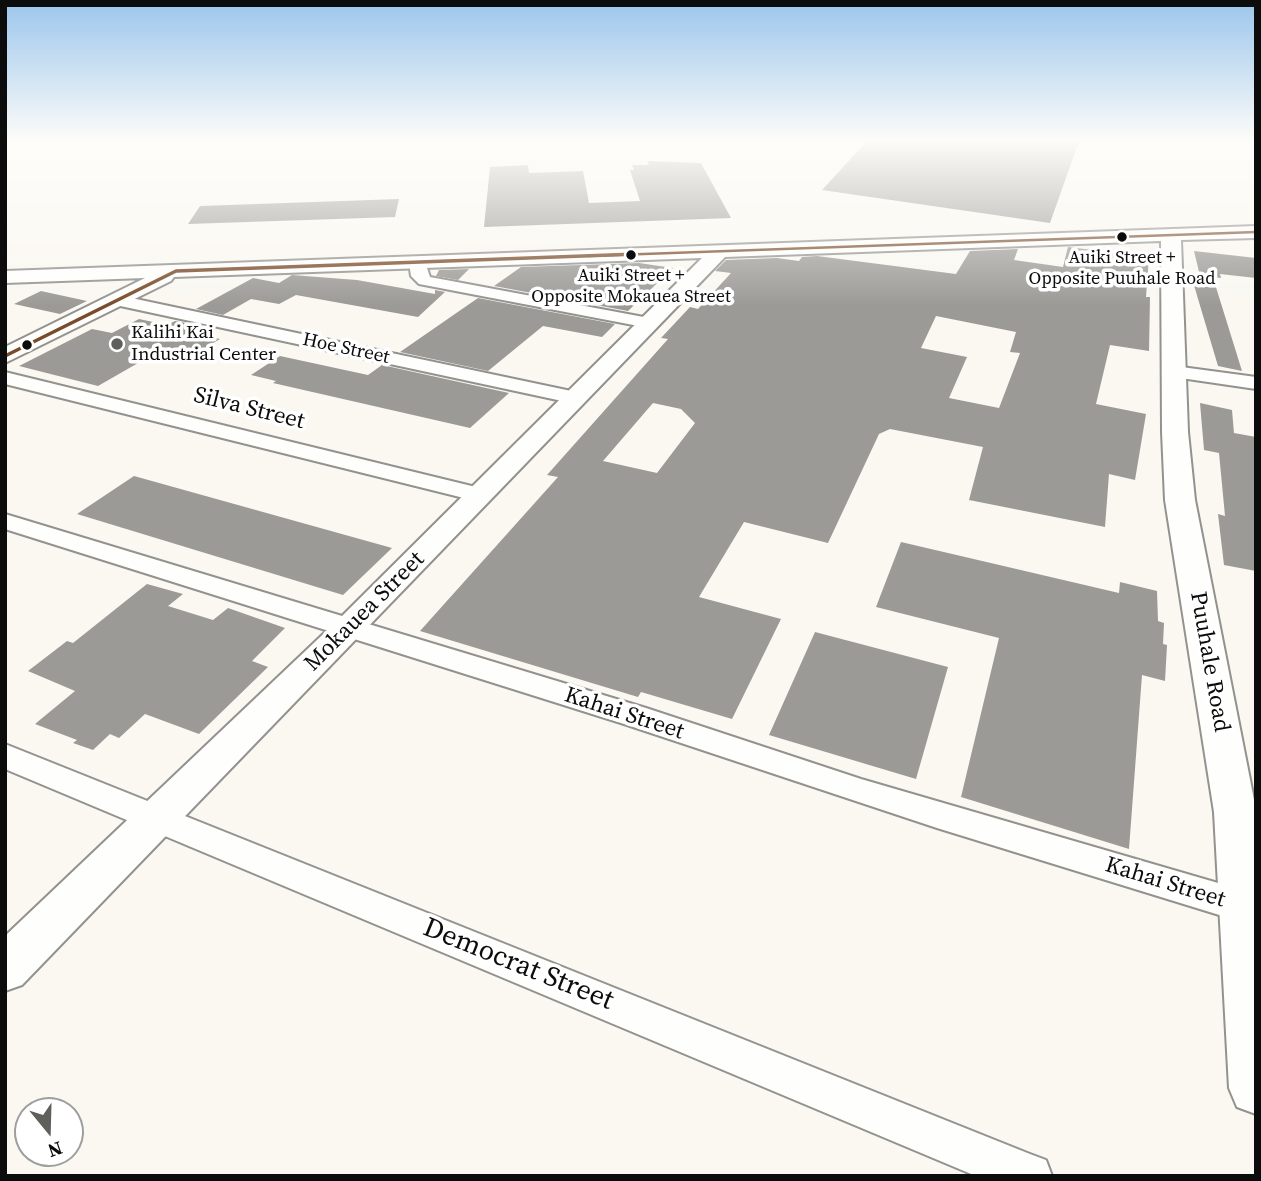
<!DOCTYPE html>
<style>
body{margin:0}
#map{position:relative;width:1261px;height:1181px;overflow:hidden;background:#faf8f1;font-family:"Source Serif 4",serif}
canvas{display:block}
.frame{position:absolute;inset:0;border:7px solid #0c0c0c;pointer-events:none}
.north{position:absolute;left:14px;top:1097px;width:70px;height:70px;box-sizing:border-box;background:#fff;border:2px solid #9e9e9e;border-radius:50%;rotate:161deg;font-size:19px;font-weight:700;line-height:28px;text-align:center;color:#0c0c0c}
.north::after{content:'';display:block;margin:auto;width:24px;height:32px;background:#5f5f5c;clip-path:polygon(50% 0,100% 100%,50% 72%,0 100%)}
</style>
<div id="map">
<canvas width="1261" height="1181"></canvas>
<div class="frame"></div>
<div class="north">N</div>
</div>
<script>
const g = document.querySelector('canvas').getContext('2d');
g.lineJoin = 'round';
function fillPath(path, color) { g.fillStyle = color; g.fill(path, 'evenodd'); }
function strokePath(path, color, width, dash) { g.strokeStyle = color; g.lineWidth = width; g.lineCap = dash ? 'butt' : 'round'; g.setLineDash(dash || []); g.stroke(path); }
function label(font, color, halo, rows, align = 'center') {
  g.font = font + ' "Source Serif 4",serif'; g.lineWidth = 7; g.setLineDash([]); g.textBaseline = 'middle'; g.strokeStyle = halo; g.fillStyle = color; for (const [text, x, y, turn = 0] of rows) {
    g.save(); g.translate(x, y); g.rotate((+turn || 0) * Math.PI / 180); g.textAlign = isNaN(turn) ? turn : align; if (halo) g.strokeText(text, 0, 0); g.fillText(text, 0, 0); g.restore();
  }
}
fillPath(new Path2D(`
 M 867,141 L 1079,141 L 1050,223 L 822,190 Z
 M 647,161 L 701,163 L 731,218 L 484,227 L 490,167 L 528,165 L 529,173 L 583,171 L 589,203 L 640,201 L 630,170 L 634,170 L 632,165 L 649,165 Z
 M 399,199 L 395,217 L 188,224 L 200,206 Z
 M 1068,247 L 1149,257 L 1146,297 L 1150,297 L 1149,351 L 1110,345 L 1096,404 L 1146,414 L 1135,480 L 1109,474 L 1105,527 L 969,500 L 983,447 L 890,429 L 879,434 L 828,543 L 744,522 L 699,597 L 781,619 L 732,719 L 641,692 L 638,697 L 420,631 L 558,477 L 547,475 L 668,339 L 661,338 L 690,307 L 698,309 L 731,273 L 715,271 L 726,260 L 777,258 L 799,261 L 802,257 L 817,256 L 956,274 L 970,251 L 1018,249 L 1014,260 L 1063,267 ZM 936,316 L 1016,332 L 1010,352 L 1020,353 L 999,408 L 949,398 L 967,357 L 921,348 ZM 653,403 L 681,409 L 695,423 L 657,473 L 603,461 Z
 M 1194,251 L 1256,258 L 1256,278 L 1220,274 L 1221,278 L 1200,276 Z
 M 639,263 L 673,268 L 628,311 L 494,286 L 521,267 Z
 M 469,269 L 458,280 L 436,276 L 439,270 Z
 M 292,275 L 357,280 L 435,294 L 435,290 L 445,292 L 418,317 L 296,295 L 279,304 L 251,299 L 223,315 L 196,309 L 253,278 L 279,283 Z
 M 1193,282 L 1215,284 L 1242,371 L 1218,366 Z
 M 41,291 L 87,301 L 60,314 L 14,304 Z
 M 478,298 L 615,324 L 602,337 L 543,326 L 488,371 L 400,352 Z
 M 139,319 L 167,325 L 175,321 L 203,326 L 192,333 L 220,339 L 181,362 L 152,355 L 98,386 L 19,366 L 92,329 L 112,333 Z
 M 280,356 L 368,375 L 382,365 L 509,393 L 470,428 L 273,383 L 276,381 L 251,375 Z
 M 1200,403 L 1232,410 L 1234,433 L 1256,437 L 1256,571 L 1224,565 L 1218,514 L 1225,516 L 1219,453 L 1204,450 Z
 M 134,476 L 392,548 L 343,595 L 77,514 Z
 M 901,542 L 1119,593 L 1120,582 L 1157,591 L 1158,621 L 1164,623 L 1163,644 L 1167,645 L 1165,681 L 1142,675 L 1129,849 L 961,797 L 999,638 L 876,607 Z
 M 147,584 L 183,594 L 168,606 L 213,620 L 228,608 L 285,628 L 252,661 L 268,667 L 199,734 L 145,714 L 119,738 L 110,734 L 93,750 L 73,743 L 77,740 L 35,724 L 75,691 L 28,671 L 67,641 L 73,643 Z
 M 815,632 L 948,667 L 916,779 L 769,735 Z`), '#9c9a97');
const minor = new Path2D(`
 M 417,257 L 425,262 L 430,277 L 649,318 L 658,323 L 649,328 L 419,284 L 411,276 L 409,262 Z
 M 117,295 L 576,392 L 586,398 L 576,404 L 111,304 L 108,300 L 111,296 Z
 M 1174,366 L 1256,377 L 1256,389 L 1167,376 L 1164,372 Z
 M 5,372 L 488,490 L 492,495 L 488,500 L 480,502 L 5,384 Z
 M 5,514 L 646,708 L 861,779 L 1242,890 L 1255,895 L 1256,915 L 1242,922 L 937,828 L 624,724 L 5,529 Z
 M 5,744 L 1030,1154 L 1046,1160 L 1052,1176 L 976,1176 L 5,769 Z`);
const tertiary = new Path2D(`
 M 1256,226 L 1256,238 L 1181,240 L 1188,432 L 1195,500 L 1256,810 L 1256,1114 L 1237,1107 L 1229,1088 L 1214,812 L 1165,500 L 1162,432 L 1161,241 L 725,257 L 22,985 L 5,991 L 5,936 L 337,621 L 702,258 L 174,277 L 171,281 L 5,363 L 5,347 L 145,278 L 5,283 L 5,271 Z`);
strokePath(minor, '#93928f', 4);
strokePath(tertiary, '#93928f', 4);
fillPath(minor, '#fefefd');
fillPath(tertiary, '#fefefd');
strokePath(new Path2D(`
 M 588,256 L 1256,232`), '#7a4b2a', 2.5);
strokePath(new Path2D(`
 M 5,356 L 176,271 L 637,254`), '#7a4b2a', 3.5);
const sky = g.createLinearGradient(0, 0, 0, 306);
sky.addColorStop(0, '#9bc6ec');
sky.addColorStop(0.46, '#fdfcf9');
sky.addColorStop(1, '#fdfcf900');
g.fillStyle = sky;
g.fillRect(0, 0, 1261, 306);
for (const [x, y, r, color] of [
 [1122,237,6,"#0c0c0c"],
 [631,255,6,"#0c0c0c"],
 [117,344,7,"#5f5f5c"],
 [27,345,6,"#0c0c0c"]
]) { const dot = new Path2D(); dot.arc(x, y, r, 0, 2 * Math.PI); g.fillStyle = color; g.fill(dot); strokePath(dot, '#fff', 2.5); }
label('18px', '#0c0c0c', '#fff', [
 ["Auiki Street +",1122,258],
 ["Opposite Puuhale Road",1122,279],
 ["Auiki Street +",631,276],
 ["Opposite Mokauea Street",631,297]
]);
label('19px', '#0c0c0c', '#fff', [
 ["Kalihi Kai",131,333],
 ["Industrial Center",131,355]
], 'left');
label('19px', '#0c0c0c', '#fff', [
 ["Hoe Street",346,349,12]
]);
label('23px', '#0c0c0c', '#fff', [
 ["Silva Street",249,409,14],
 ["Mokauea Street",365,612,-45],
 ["Puuhale Road",1209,662,80],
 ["Kahai Street",624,714,18],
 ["Kahai Street",1165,883,17]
]);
label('28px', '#0c0c0c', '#fff', [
 ["Democrat Street",518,965,22]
]);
</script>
